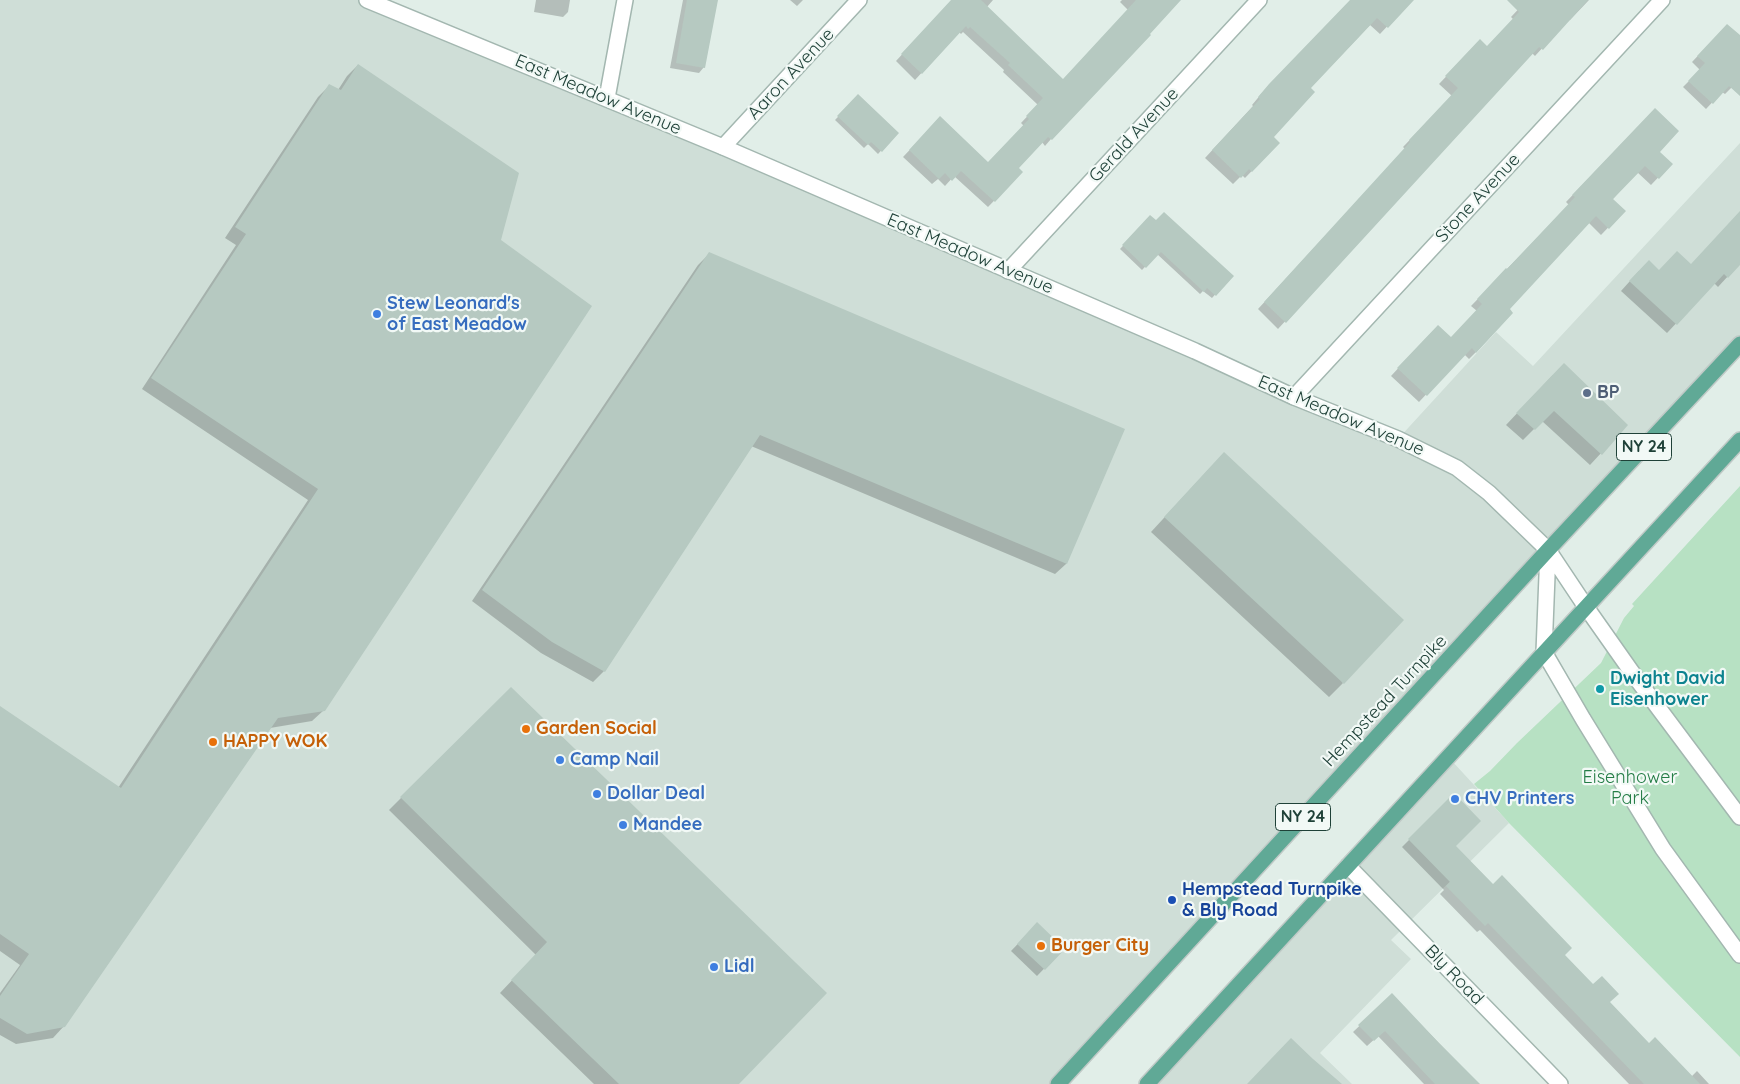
<!DOCTYPE html>
<style>
body{margin:0}
canvas{display:block;background:#e1eee8}
</style>
<canvas width="1740" height="1084"></canvas>
<script>
const g = document.querySelector('canvas').getContext('2d');
g.lineJoin = 'round';
function fillPath(path, color) { g.fillStyle = color; g.fill(path, 'evenodd'); }
function strokePath(path, color, width, dash) { g.strokeStyle = color; g.lineWidth = width; g.lineCap = dash ? 'butt' : 'round'; g.setLineDash(dash || []); g.stroke(path); }
function label(font, color, halo, rows, align = 'center') {
  g.font = font + ' Quicksand,sans-serif'; g.lineWidth = 4.5; g.setLineDash([]); g.textBaseline = 'middle'; g.strokeStyle = halo; g.fillStyle = color; for (const [text, x, y, turn = 0] of rows) {
    g.save(); g.translate(x, y); g.rotate((+turn || 0) * Math.PI / 180); g.textAlign = isNaN(turn) ? turn : align; if (halo) g.strokeText(text, 0, 0); g.fillText(text, 0, 0); g.restore();
  }
}
fillPath(new Path2D(`
 M 0,0 L 367,0 L 1398,439 L 1496,332 L 1533,366 L 1740,143 L 1740,340 L 1060,1084 L 0,1084 Z
 M 1452,761 L 1509,823 L 1391,940 L 1411,959 L 1320,1053 L 1352,1084 L 1157,1084 Z`), '#cfded7');
fillPath(new Path2D(`
 M 1740,486 L 1740,1057 L 1509,823 L 1474,784 L 1490,771 L 1517,743 L 1601,663 L 1624,618 L 1634,606 L 1632,604 Z`), '#b7e1c3');
fillPath(new Path2D(`
 M 536,0 L 570,0 L 568,12 L 563,17 L 534,12 Z
 M 683,0 L 717,0 L 704,67 L 699,73 L 670,68 Z
 M 790,0 L 803,0 L 797,6 Z
 M 952,0 L 993,0 L 987,7 L 1063,81 L 1128,10 L 1120,2 L 1122,0 L 1179,0 L 1051,139 L 1045,146 L 1042,142 L 1017,168 L 1022,172 L 988,207 L 954,176 L 945,186 L 938,179 L 932,184 L 903,157 L 940,118 L 988,164 L 1024,126 L 1021,123 L 1038,105 L 1003,72 L 1004,70 L 963,32 L 961,34 L 959,32 L 915,80 L 896,61 Z
 M 1353,0 L 1404,0 L 1408,4 L 1380,34 L 1370,25 L 1309,89 L 1272,137 L 1279,143 L 1245,178 L 1242,175 L 1233,184 L 1205,158 L 1253,106 L 1252,105 L 1262,93 Z
 M 1527,0 L 1589,0 L 1570,20 L 1569,19 L 1535,56 L 1532,53 L 1278,329 L 1258,309 L 1405,149 L 1403,147 L 1452,96 L 1439,84 L 1480,41 L 1487,47 L 1514,20 L 1511,17 Z
 M 1727,25 L 1740,37 L 1740,79 L 1725,94 L 1722,92 L 1706,109 L 1683,87 L 1700,70 L 1692,62 Z
 M 358,65 L 324,710 L 312,721 L 270,728 L 64,1026 L 53,1038 L 16,1044 L 0,1035 L 0,993 L 20,965 L 0,951 L 0,708 L 118,788 L 308,500 L 142,389 L 236,245 L 225,238 L 318,97 L 329,86 L 338,90 L 347,76 Z
 M 858,96 L 897,133 L 878,154 L 868,144 L 864,148 L 835,120 Z
 M 1655,109 L 1658,152 L 1671,164 L 1651,185 L 1637,172 L 1612,200 L 1624,211 L 1601,235 L 1588,222 L 1508,309 L 1476,352 L 1469,359 L 1464,354 L 1419,402 L 1391,376 L 1431,333 L 1451,339 L 1477,311 L 1471,306 L 1569,205 L 1566,202 Z
 M 1740,215 L 1740,263 L 1718,287 L 1714,283 L 1667,333 L 1621,291 L 1639,271 L 1659,271 L 1690,266 Z
 M 1150,217 L 1232,276 L 1212,298 L 1203,291 L 1200,294 L 1157,254 L 1142,270 L 1120,249 Z
 M 709,254 L 1123,429 L 1066,564 L 1055,574 L 751,446 L 604,671 L 593,682 L 541,653 L 472,601 L 698,265 Z
 M 1553,375 L 1627,425 L 1590,465 L 1542,421 L 1523,440 L 1506,425 Z
 M 1210,468 L 1343,683 L 1329,697 L 1151,532 Z
 M 511,688 L 738,1084 L 594,1084 L 500,993 L 536,955 L 389,810 Z
 M 1454,795 L 1454,846 L 1649,1044 L 1691,1077 L 1697,1071 L 1709,1084 L 1629,1084 L 1480,930 L 1477,932 L 1440,894 L 1444,890 L 1402,847 Z
 M 1037,924 L 1063,949 L 1037,976 L 1011,951 Z
 M 1392,995 L 1479,1084 L 1424,1084 L 1378,1036 L 1367,1046 L 1353,1032 Z`), '#0003');
fillPath(new Path2D(`
 M 687,0 L 718,0 L 705,68 L 676,63 Z
 M 951,0 L 981,0 L 1063,79 L 1136,0 L 1181,0 L 1150,34 L 1151,35 L 1052,140 L 1048,137 L 1019,168 L 1023,172 L 995,202 L 961,171 L 952,181 L 945,173 L 939,179 L 909,150 L 940,116 L 988,162 L 1029,119 L 1026,116 L 1043,98 L 1008,65 L 1010,63 L 970,27 L 968,29 L 966,26 L 922,74 L 901,54 Z
 M 1350,0 L 1414,0 L 1388,28 L 1377,18 L 1311,88 L 1315,92 L 1274,137 L 1280,143 L 1252,172 L 1249,169 L 1241,178 L 1212,150 L 1260,99 L 1258,97 L 1269,84 Z
 M 1507,0 L 1588,0 L 1543,50 L 1539,47 L 1286,323 L 1264,302 L 1410,142 L 1409,140 L 1458,88 L 1445,76 L 1480,39 L 1487,46 L 1519,12 Z
 M 1727,24 L 1740,35 L 1740,96 L 1729,86 L 1713,104 L 1688,81 L 1705,63 L 1697,56 Z
 M 358,64 L 519,173 L 501,240 L 592,306 L 325,711 L 278,718 L 65,1027 L 27,1034 L 0,1018 L 0,996 L 29,954 L 0,934 L 0,706 L 121,788 L 318,489 L 151,378 L 246,234 L 235,227 L 329,84 L 341,90 Z
 M 858,94 L 899,133 L 882,152 L 871,142 L 868,145 L 837,116 Z
 M 1655,108 L 1679,131 L 1660,152 L 1673,164 L 1659,179 L 1645,166 L 1613,199 L 1626,211 L 1609,229 L 1596,216 L 1510,309 L 1513,313 L 1476,353 L 1472,348 L 1427,396 L 1397,368 L 1438,325 L 1451,337 L 1482,304 L 1477,299 L 1506,268 L 1507,269 L 1575,197 L 1572,195 Z
 M 1740,211 L 1740,265 L 1728,278 L 1724,274 L 1677,325 L 1629,281 L 1649,260 L 1659,270 L 1677,251 L 1691,264 Z
 M 1164,212 L 1234,276 L 1216,296 L 1207,288 L 1204,292 L 1161,252 L 1146,268 L 1122,245 L 1150,215 L 1156,220 Z
 M 709,252 L 1125,429 L 1067,564 L 760,435 L 605,672 L 552,642 L 482,590 Z
 M 1564,363 L 1628,425 L 1602,455 L 1554,411 L 1535,430 L 1516,413 Z
 M 1224,452 L 1404,620 L 1344,684 L 1164,517 Z
 M 511,687 L 827,993 L 739,1084 L 619,1084 L 511,980 L 547,942 L 400,797 Z
 M 1454,793 L 1481,821 L 1456,846 L 1493,884 L 1502,875 L 1572,948 L 1565,955 L 1593,984 L 1602,976 L 1619,994 L 1610,1002 L 1649,1043 L 1655,1037 L 1700,1084 L 1644,1084 L 1488,923 L 1485,926 L 1446,886 L 1450,882 L 1408,839 Z
 M 1037,922 L 1065,949 L 1045,970 L 1017,944 Z
 M 1392,993 L 1439,1043 L 1480,1084 L 1435,1084 L 1385,1031 L 1374,1041 L 1358,1025 Z
 M 1291,1038 L 1313,1059 L 1342,1084 L 1247,1084 Z`), '#b6c9c1');
const minor = new Path2D(`
 M 607,98 L 625,0
 M 723,147 L 859,0
 M 1008,271 L 1259,0
 M 1294,397 L 1662,0
 M 1348,866 L 1560,1084`);
const tertiary = new Path2D(`
 M 367,0 L 723,147 L 1195,351 L 1294,397 L 1398,439 L 1457,468 L 1489,493 L 1548,550 L 1586,607 L 1636,678 L 1740,817
 M 1548,550 L 1544,652 L 1583,719 L 1663,849 L 1740,955`);
const primary = new Path2D(`
 M 1058,1084 L 1548,550 L 1740,344
 M 1147,1084 L 1740,440`);
strokePath(minor, '#a3b7b0', 18);
strokePath(tertiary, '#a3b7b0', 18);
strokePath(primary, '#c0cac7', 18);
strokePath(minor, '#fff', 15);
strokePath(tertiary, '#fff', 15);
strokePath(primary, '#60a996', 15);
for (const [x, y, r, color] of [
 [377,314,5,"#3f7fe0"],
 [1587,393,5,"#5c6f8a"],
 [1600,689,5,"#0f9aa8"],
 [526,729,5,"#e8710a"],
 [213,742,5,"#e8710a"],
 [560,760,5,"#3f7fe0"],
 [597,794,5,"#3f7fe0"],
 [1455,799,5,"#3f7fe0"],
 [623,825,5,"#3f7fe0"],
 [1172,900,5,"#1a4fb4"],
 [1041,946,5,"#e8710a"],
 [714,967,5,"#3f7fe0"]
]) { const dot = new Path2D(); dot.arc(x, y, r, 0, 2 * Math.PI); g.fillStyle = color; g.fill(dot); strokePath(dot, '#f2f9f6', 2); }
for (const [x, y, w] of [
 [1644,447,55],
 [1303,817,55]
]) { const box = new Path2D(); box.roundRect(x - w / 2, y - 13.5, w, 27, 4); g.fillStyle = '#f2f9f6'; g.fill(box); strokePath(box, '#1f4138', 1); }
label('bold 16px', '#1f4138', null, [
 ["NY 24",1644,447],
 ["NY 24",1303,817]
]);
label('18px', '#1f4138', '#f2f9f6', [
 ["Aaron Avenue",791,74,-47],
 ["East Meadow Avenue",598,95,23],
 ["Gerald Avenue",1134,135,-47],
 ["Stone Avenue",1478,198,-47],
 ["East Meadow Avenue",970,254,23],
 ["East Meadow Avenue",1341,416,23],
 ["Hempstead Turnpike",1385,701,-47],
 ["Bly Road",1454,975,46]
]);
label('bold 18px', '#366cbe', '#f2f9f6', [
 ["Stew Leonard's",387,304],
 ["of East Meadow",387,325],
 ["Camp Nail",570,760],
 ["Dollar Deal",607,794],
 ["CHV Printers",1465,799],
 ["Mandee",633,825],
 ["Lidl",724,967]
], 'left');
label('bold 18px', '#4e5e75', '#f2f9f6', [
 ["BP",1597,393]
], 'left');
label('bold 18px', '#0d838f', '#f2f9f6', [
 ["Dwight David",1610,679],
 ["Eisenhower",1610,700]
], 'left');
label('bold 18px', '#c56008', '#f2f9f6', [
 ["Garden Social",536,729],
 ["HAPPY WOK",223,742],
 ["Burger City",1051,946]
], 'left');
label('18px', '#247d46', '#f2f9f6', [
 ["Eisenhower",1630,778],
 ["Park",1630,799]
]);
label('bold 18px', '#164399', '#f2f9f6', [
 ["Hempstead Turnpike",1182,890],
 ["& Bly Road",1182,911]
], 'left');
</script>
